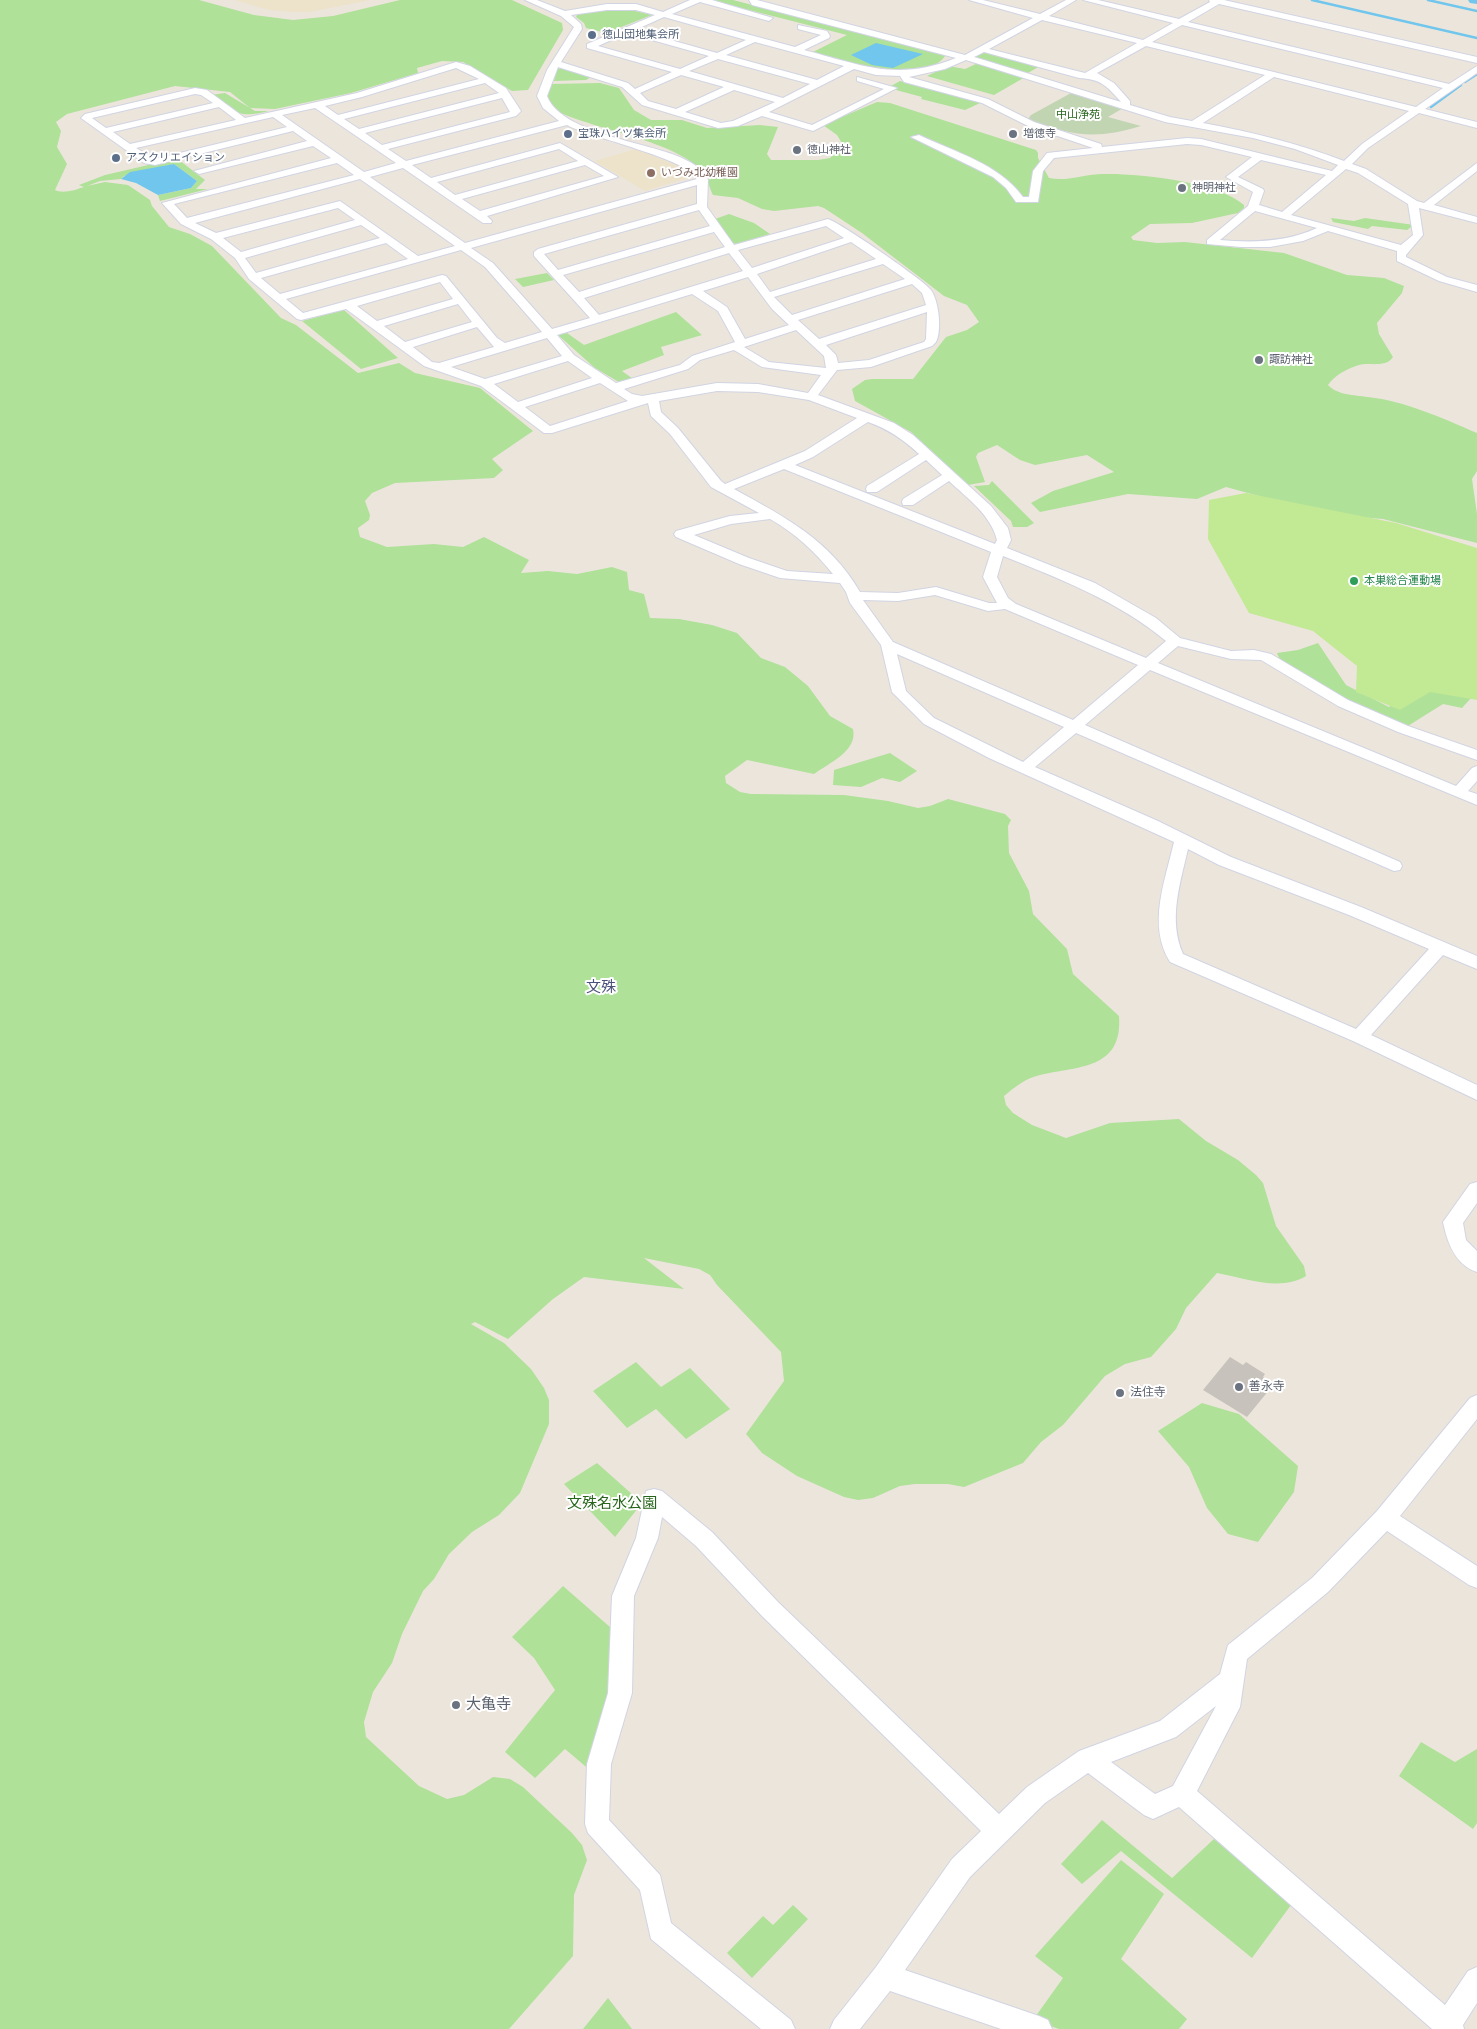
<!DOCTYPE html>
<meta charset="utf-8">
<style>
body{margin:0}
canvas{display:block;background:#ece5dc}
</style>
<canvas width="1477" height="2029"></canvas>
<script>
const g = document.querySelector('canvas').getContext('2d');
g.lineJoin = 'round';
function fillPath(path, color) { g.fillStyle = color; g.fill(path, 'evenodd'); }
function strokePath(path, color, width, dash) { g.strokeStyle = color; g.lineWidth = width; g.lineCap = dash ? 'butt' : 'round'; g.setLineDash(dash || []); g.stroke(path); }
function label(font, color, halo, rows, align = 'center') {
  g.font = font + ' "Nunito Sans","Noto Sans JP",sans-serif'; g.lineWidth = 4; g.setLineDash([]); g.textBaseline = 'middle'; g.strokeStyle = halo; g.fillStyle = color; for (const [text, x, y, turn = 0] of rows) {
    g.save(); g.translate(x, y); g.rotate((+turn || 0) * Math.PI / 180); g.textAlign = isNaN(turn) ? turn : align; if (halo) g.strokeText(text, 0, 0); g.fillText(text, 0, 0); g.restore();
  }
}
fillPath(new Path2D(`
 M 234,0 L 371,0 L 311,12 L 290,12 L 269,10 Z
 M 636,149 L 684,168 L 691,177 L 645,191 L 594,161 Z`), '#ede3cb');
fillPath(new Path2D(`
 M 0,0 L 199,0 L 254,15 L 293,20 L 333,16 L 400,0 L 512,0 L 562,23 L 563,30 L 528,90 L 512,91 L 463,62 L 442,61 L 417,68 L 418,73 L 351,93 L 275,109 L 250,108 L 230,92 L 175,86 L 67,114 L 56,122 L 61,131 L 57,147 L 67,164 L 55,190 C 63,194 75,190 84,187 L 79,185 L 105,175 L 170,160 L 179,160 L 205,180 L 196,189 L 208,189 L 160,201 L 158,195 L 191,188 L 197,181 L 174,164 L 124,176 L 121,179 L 100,181 L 87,186 L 105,182 L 128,185 L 150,200 L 152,206 L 169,227 L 190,234 L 212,246 L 281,318 L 296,325 L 358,373 L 399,363 L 415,373 L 480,388 L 533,431 L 492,459 L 503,470 L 494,478 L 395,483 L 372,493 L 365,501 L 370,515 L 369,520 L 358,528 L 360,537 L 387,547 L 434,544 L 463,547 L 484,537 L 529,560 L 521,573 L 548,571 L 577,574 L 612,567 L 627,572 L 629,590 L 644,594 L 650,618 L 679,619 L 712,625 L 737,633 L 761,658 L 785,667 L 808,686 L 830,716 L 853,729 C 858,751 829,763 814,774 L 747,760 L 725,776 L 726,783 L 740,792 L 751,794 L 844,795 L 888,801 L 918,808 L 930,806 L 948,799 L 1005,814 L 1011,820 L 1008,826 L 1009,853 L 1029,891 L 1033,914 L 1067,949 L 1073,974 L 1119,1016 C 1123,1070 1078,1066 1040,1075 C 1026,1078 1015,1087 1004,1096 L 1006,1105 L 1013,1113 L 1032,1125 L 1066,1138 L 1110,1123 L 1179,1119 L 1206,1141 L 1238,1160 L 1256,1175 L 1263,1183 L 1276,1226 L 1304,1266 L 1306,1276 C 1280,1292 1245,1278 1217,1273 L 1186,1308 L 1176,1329 L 1151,1357 L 1125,1364 L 1105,1376 L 1063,1425 L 1041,1442 L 1023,1463 L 964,1487 L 948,1484 L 915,1484 L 900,1486 L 873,1498 L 858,1500 L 844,1497 L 797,1476 L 762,1453 L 746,1434 L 784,1381 L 781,1352 L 717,1285 L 710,1275 L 699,1269 L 644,1258 L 684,1289 L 584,1277 L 553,1299 L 508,1339 L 475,1322 L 471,1324 L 504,1343 L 531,1369 L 544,1388 L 549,1400 L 549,1424 L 520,1493 L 499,1515 L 472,1532 L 449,1554 L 434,1579 L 423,1591 L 402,1634 L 392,1663 L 373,1692 L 364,1722 L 366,1737 L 419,1786 L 447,1799 L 464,1795 L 493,1777 L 510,1779 L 523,1787 L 572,1833 L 582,1845 L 587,1860 L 574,1895 L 573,1956 L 509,2029 L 0,2029 Z
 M 710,0 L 733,0 L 946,55 C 922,89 844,62 813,52 L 847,35 Z
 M 623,8 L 652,15 L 606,33 L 586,28 L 584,23 L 576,17 L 578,13 Z
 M 982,52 L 986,52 L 1040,66 L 1028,73 L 972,57 Z
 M 978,63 L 1027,76 L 994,95 L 927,76 L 948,66 L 965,69 Z
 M 568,68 L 593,76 L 586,80 L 554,81 L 557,69 Z
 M 900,81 L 980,103 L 965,110 L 921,99 L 922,97 L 896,90 L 898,88 L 891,86 Z
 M 600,83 L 619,88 L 634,110 L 651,120 L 682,120 L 707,128 L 760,125 L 778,127 L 767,154 L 771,160 L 818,160 L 830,158 L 843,145 L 837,135 L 823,125 L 877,102 L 890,103 L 1036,150 L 1038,153 L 1038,158 L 1049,178 C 1067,182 1085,174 1103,174 C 1138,173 1219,182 1244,205 L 1244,208 L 1238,213 L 1192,223 L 1150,224 L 1131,237 L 1133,240 L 1157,243 L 1185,242 L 1284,253 L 1347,275 L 1384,278 L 1404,286 L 1402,293 L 1377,323 L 1379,334 L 1393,357 C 1385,369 1368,361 1356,366 C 1345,370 1335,375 1328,385 C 1337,395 1354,395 1368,397 C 1405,401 1442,418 1477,433 L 1477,471 L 1472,479 L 1477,514 L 1477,543 L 1383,519 L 1325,514 L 1226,487 L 1197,499 L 1128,494 L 1040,512 L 1031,503 L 1053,491 L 1114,472 L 1087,455 L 1035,465 L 1020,460 L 997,445 L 978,453 L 976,457 L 985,482 L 968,485 L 911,432 L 855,401 L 852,389 L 865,380 L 872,379 L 913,379 L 946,337 L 967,330 L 979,322 L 967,305 L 944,296 L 862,233 L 824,208 L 818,206 L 774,211 L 762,209 L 738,198 L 713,195 C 709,187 707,176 701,170 C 671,139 592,130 550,108 L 545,91 L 550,84 Z
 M 225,93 L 255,111 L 269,111 C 237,119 236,112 211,95 Z
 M 729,214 L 754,223 L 770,234 L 736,244 L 731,242 L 715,219 Z
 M 1331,218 L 1354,221 L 1365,218 L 1414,225 L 1407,230 L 1372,226 L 1368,229 L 1333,222 Z
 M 547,273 L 554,280 L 523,287 L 515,279 Z
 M 344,310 L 398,358 L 361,369 L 302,321 Z
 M 676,312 L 702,335 L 661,347 L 664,355 L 622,371 L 636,381 L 624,385 L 595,368 L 558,335 L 567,333 L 584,345 Z
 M 992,481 L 1034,523 L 1027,527 L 1013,527 L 1011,521 L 974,486 L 989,485 Z
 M 1318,643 L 1346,685 L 1389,707 L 1415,687 L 1471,698 L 1462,708 L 1443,704 L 1403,729 L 1283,667 L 1277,653 L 1298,650 Z
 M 890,753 L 917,771 L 900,782 L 882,778 L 861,787 L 833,785 L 834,770 Z
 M 636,1362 L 661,1387 L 690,1368 L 730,1409 L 686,1439 L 656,1409 L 627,1428 L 593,1391 Z
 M 1202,1403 L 1239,1414 L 1298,1466 L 1294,1492 L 1258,1542 L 1228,1534 L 1207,1508 L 1189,1467 L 1158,1431 Z
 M 597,1463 L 642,1503 L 615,1537 L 564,1484 Z
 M 563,1586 L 618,1634 L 617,1679 L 591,1771 L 565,1749 L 535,1778 L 505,1752 L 555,1690 L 534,1658 L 512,1637 Z
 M 1421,1742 L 1455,1762 L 1477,1749 L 1477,1823 L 1473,1829 L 1399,1776 Z
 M 1102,1820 L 1172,1878 L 1214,1839 L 1291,1905 L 1252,1958 L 1121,1851 L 1082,1884 L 1061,1864 Z
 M 1121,1860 L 1164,1894 L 1121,1959 L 1187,2019 L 1179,2029 L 1059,2029 L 1033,2020 L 1063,1978 L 1035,1956 Z
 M 793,1905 L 808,1919 L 752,1978 L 727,1953 L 763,1916 L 773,1925 Z
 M 608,1998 L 632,2029 L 583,2029 Z`), '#afe199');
fillPath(new Path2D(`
 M 1071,93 L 1125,107 L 1108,117 L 1141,126 C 1095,140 1072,136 1028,119 L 1031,115 Z`), '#c2d5b3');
fillPath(new Path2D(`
 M 1246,493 L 1396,523 L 1477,548 L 1477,700 L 1430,692 L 1400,710 L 1356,692 L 1357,666 L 1313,631 L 1249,613 L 1208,539 L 1209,500 Z`), '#c2e994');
fillPath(new Path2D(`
 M 876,43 L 923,54 L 893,68 L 872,65 L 851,55 Z
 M 174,164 L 197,181 L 191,188 L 158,195 L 136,183 L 121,179 L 130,172 Z`), '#70c6ec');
strokePath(new Path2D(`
 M 1312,0 L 1477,38
 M 1428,0 L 1477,11
 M 1465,82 L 1477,74
 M 1431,107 L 1461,85`), '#70c6ec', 2.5);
fillPath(new Path2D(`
 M 1468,0 L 1477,0 L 1477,4 L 1470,3 Z`), '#70c6ec');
fillPath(new Path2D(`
 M 1230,1357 L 1243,1365 L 1246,1362 L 1265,1374 L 1263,1377 L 1274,1384 L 1247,1417 L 1203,1390 Z`), '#c7c2bb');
const minor = new Path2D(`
 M 525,0 L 537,0 L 565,11 L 607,4 L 636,4 L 663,12 L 690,0 L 712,0 L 773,18 L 769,21 L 700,2 L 672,14 L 795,47 L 821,35 L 798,29 L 798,25 L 827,31 L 830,36 L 829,38 L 804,50 C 862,65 897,82 956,58 L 752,5 L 749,0 L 757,0 L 965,55 L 1033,18 L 969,0 L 983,0 L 1040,14 L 1066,0 L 1076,0 L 1049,16 L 1143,40 L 1173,23 L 1083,0 L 1098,0 L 1179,19 L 1210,2 L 1209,0 L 1224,0 L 1477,57 L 1477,63 L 1219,4 L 1188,22 L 1449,84 L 1477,66 L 1477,73 L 1425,109 L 1477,122 L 1477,128 L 1419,113 L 1368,148 L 1352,164 L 1366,169 L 1417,201 L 1424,203 L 1477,163 L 1477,171 L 1434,205 L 1477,217 L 1477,223 L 1419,208 L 1423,235 L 1406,255 L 1406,257 L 1447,277 L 1477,285 L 1477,292 L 1439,281 L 1397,261 L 1397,251 L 1328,231 L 1303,241 L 1270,247 L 1241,247 L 1207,244 L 1207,240 L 1248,206 L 1253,192 L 1226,177 L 1252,157 L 1201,145 L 1187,144 L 1054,158 L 1043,171 L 1038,202 L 1016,202 L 1006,188 L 993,177 L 911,137 L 919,135 C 955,152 999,164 1023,197 L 1029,197 L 1033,171 L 1047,153 L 1093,148 L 1028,126 L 982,103 L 904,82 L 900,76 L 876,75 L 854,69 L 769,112 L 812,125 L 884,89 L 857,81 L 857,77 L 897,88 L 813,131 L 762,116 L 738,126 L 718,128 L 642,105 L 622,87 L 558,67 L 547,96 C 560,131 640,142 672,154 C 684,158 696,165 706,173 L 708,180 L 707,207 L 734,245 L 828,219 C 839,222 925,281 931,290 C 939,301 942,331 936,342 L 932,346 L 871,367 L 837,370 L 818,395 L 894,423 L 913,435 L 991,506 L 1008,528 L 1011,540 L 1007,548 L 1095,583 L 1156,618 L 1180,638 L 1231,651 L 1254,650 L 1271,654 L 1348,700 L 1408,726 L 1477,750 L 1477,760 L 1398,732 L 1338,706 L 1261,660 L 1231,659 L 1178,646 L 1158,663 L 1456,786 L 1472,768 L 1477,766 L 1477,781 L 1468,791 L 1477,794 L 1477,805 L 1150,670 L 1085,725 L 1400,862 L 1402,866 L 1400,870 L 1394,871 L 1076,733 L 1035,767 L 1158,821 L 1231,857 L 1361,907 L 1477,956 L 1477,969 L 1443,955 L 1371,1035 L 1477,1085 L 1477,1100 L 1353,1041 L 1170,962 C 1147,925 1165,881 1174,842 L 989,758 L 924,724 L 892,692 L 881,645 L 850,603 L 846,592 L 840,583 L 780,578 L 739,564 L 676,537 L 674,534 L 676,531 L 730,516 L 759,513 L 711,487 L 670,434 L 651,416 L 648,403 L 552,433 L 544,433 L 481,386 L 424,366 L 346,309 L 301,320 L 297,319 L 249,279 L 235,258 L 211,239 L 181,224 L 162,203 L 331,158 L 313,146 L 199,174 L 194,171 L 307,141 L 293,131 L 155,165 L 144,163 L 81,118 L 85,114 L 195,88 L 207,90 L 245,118 L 357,93 L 456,62 L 470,66 L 506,88 L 521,111 L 516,116 L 388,149 L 406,161 L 559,121 L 543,108 L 537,96 L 547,70 L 574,27 L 561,16 ZM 607,10 L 636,10 L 655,15 L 587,44 L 587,48 L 672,72 L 635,89 L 628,83 L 561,62 L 582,29 L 581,24 L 571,15 ZM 664,17 L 746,40 L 717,53 L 635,30 ZM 1042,20 L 1137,43 L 1085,73 L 989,49 ZM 1182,25 L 1443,88 L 1416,107 L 1152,42 ZM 627,33 L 709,56 L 680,69 L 598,46 ZM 755,42 L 844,66 L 817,80 L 726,55 ZM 1146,46 L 1265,75 L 1192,121 L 1170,117 L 1130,105 L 1130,101 L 1114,83 L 1097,73 ZM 984,52 L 1079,78 C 1101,79 1107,86 1121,102 L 974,57 ZM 718,59 L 810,84 L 783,98 L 689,71 ZM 966,60 L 1165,122 L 1253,138 L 1295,149 L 1338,165 L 1332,171 L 1201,139 L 1187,138 L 1102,147 L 1101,144 L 1034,122 L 988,99 L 909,77 L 945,69 ZM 456,68 L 479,79 L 338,115 L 325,106 L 362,97 ZM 681,75 L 724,87 L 676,109 L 648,101 L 640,93 ZM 1274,77 L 1409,111 L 1362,144 L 1344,161 C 1297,143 1252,132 1203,123 ZM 485,83 L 499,93 L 359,129 L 344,119 ZM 734,90 L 775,102 L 733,121 L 721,123 L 685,112 ZM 195,94 L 201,95 L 213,103 L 106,128 L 92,118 ZM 502,98 L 510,112 L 382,145 L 365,133 ZM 219,107 L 236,120 L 130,144 L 113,132 ZM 315,108 L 396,163 L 364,172 L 282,115 ZM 273,117 L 287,127 L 155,159 L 136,148 ZM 567,125 C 589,137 691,160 697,179 L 465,243 L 370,177 L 403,168 L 483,223 L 491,223 L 492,221 L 487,216 L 618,177 L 560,143 L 431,178 L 412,165 ZM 559,149 L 578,161 L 455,195 L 437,182 ZM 1261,160 L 1326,175 L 1282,212 L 1259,205 L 1264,191 L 1263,189 L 1238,177 ZM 337,163 L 354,175 L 187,218 L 174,204 ZM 585,165 L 604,176 L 480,211 L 462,199 ZM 1346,169 L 1358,173 L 1408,204 L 1413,235 L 1401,245 L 1291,215 ZM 360,179 L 455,246 L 418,256 L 340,201 L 216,233 L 195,223 ZM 697,185 L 697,204 L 538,249 L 534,252 L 534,256 L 590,318 L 552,329 L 493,263 L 471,248 ZM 338,208 L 355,220 L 241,252 L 223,238 ZM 699,210 L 710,226 L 558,270 L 544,254 ZM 1255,211 L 1317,228 C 1287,242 1253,243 1220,240 ZM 361,225 L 380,238 L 256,273 L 245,258 ZM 826,226 L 844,238 L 752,268 L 738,250 ZM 714,232 L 725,247 L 579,292 L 563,275 ZM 851,242 L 876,259 L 770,292 L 757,274 ZM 386,243 L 408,259 L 280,294 L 261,278 ZM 461,250 L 485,267 L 542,332 L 505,343 L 497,338 L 446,276 L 442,275 L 303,313 L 286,299 ZM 729,253 L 743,271 L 599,315 L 584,298 ZM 883,264 L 905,279 L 792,315 L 774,297 ZM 748,277 L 772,309 L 789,325 L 745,339 L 727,307 L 703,291 ZM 440,282 L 453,299 L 377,321 L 357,306 ZM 912,284 L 922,293 L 926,305 L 819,339 L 798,320 ZM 692,294 L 718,311 L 735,342 L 692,356 L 680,365 L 616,383 L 574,355 L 557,335 ZM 458,304 L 472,322 L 405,342 L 384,326 ZM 927,312 L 926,339 L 924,342 L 869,360 L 838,363 L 836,355 L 826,345 ZM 477,327 L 494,347 L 439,363 L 432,362 L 413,347 ZM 796,330 L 824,356 L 826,368 L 769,362 L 744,347 ZM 547,338 L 562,356 L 485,379 L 451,367 ZM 734,350 L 762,367 L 821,375 L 808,393 L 758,384 L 717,383 L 642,396 L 632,394 L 624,389 L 688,369 L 700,360 ZM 568,361 L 592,378 L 518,402 L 494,384 ZM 600,383 L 628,401 L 550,426 L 525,407 ZM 717,391 L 758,392 L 809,400 L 857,418 L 805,451 L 725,484 L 721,481 L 678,428 L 661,412 L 659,401 ZM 868,422 C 888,429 903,439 919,454 L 867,486 L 866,489 L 867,492 L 877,492 L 926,460 L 942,475 L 903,499 L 902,502 L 903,505 L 913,505 L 949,481 C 967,498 991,515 997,540 L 995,544 L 795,465 L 813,457 ZM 784,469 L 991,552 L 983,577 L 997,603 L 989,603 L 936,587 L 898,593 L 860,592 C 830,540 785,517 734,489 ZM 770,519 C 795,533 815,552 833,574 L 787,571 L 749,558 L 694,535 L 731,524 ZM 1003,556 C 1060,579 1118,601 1166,641 L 1146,658 L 1016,604 L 1008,598 L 997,577 ZM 935,595 L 988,611 L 1005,609 L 1138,665 L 1073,720 L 893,642 L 863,600 L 898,601 ZM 897,654 L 1064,727 L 1023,762 L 934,718 L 906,691 ZM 1188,849 L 1219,865 L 1349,915 L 1429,949 L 1356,1029 L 1183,954 C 1168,920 1180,884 1188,849 Z
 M 1477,1182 L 1477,1203 L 1463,1223 L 1466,1240 L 1477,1251 L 1477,1272 C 1455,1265 1447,1242 1443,1222 L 1470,1184 Z
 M 1477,1395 L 1477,1419 L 1400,1516 L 1477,1566 L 1477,1588 L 1469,1585 L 1387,1531 L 1328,1592 L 1247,1659 L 1240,1707 L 1197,1791 L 1445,2005 L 1468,1971 L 1477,1967 L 1477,2003 L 1463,2025 L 1464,2029 L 1432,2029 L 1179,1807 L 1153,1819 L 1144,1815 L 1088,1773 L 1045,1803 L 970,1877 L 905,1970 L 1039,2016 L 1048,2020 L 1052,2029 L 1001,2029 L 890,1991 L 860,2029 L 830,2029 L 834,2020 L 876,1967 L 952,1859 L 981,1831 L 762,1616 L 696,1546 L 662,1517 L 658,1538 L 634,1596 L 632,1693 L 611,1764 L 609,1820 L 660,1875 L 671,1923 L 791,2020 L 795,2029 L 761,2029 L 651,1939 L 640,1890 L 588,1833 L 585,1824 L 587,1764 L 608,1693 L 612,1596 L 636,1538 L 646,1491 L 654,1489 L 662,1491 L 712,1532 L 778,1602 L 999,1814 L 1027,1787 L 1079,1751 L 1160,1721 L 1220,1674 L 1228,1645 L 1312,1578 L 1377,1511 L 1470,1398 ZM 1216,1706 L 1173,1786 L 1155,1794 L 1111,1762 L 1176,1737 Z`);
strokePath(minor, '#d1d4e2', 2);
fillPath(minor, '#fff');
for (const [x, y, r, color] of [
 [592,35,5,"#5c6f8a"],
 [568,134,5,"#5c6f8a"],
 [1013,134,5,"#6b7280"],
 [797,150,5,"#6b7280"],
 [116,158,5,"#5c6f8a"],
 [651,173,5,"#8d6e63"],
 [1182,188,5,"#6b7280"],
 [1259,360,5,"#6b7280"],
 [1354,581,5,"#2e9e5b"],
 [1239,1387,5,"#6b7280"],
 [1120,1393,5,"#6b7280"],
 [456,1705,5,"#6b7280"]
]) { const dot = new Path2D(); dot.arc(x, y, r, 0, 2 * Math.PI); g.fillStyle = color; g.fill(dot); strokePath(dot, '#fff', 2); }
label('11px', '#4e5e75', '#fff', [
 ["徳山団地集会所",602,35],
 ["宝珠ハイツ集会所",578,134],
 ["アズクリエイション",126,158]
], 'left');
label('11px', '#27651b', '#fff', [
 ["中山浄苑",1078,115]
]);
label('11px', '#5b616d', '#fff', [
 ["増徳寺",1023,134],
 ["徳山神社",807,150],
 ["神明神社",1192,188],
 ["諏訪神社",1269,360]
], 'left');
label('11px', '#785e54', '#fff', [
 ["いづみ北幼稚園",661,173]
], 'left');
label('11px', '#27864d', '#fff', [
 ["本巣総合運動場",1364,581]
], 'left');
label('12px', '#5b616d', '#fff', [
 ["善永寺",1249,1387],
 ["法住寺",1130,1393]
], 'left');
label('15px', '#4b5179', '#fff', [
 ["文殊",601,988]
]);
label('15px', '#27651b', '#fff', [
 ["文殊名水公園",612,1504]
]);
label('15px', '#5b616d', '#fff', [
 ["大亀寺",466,1705]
], 'left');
</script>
